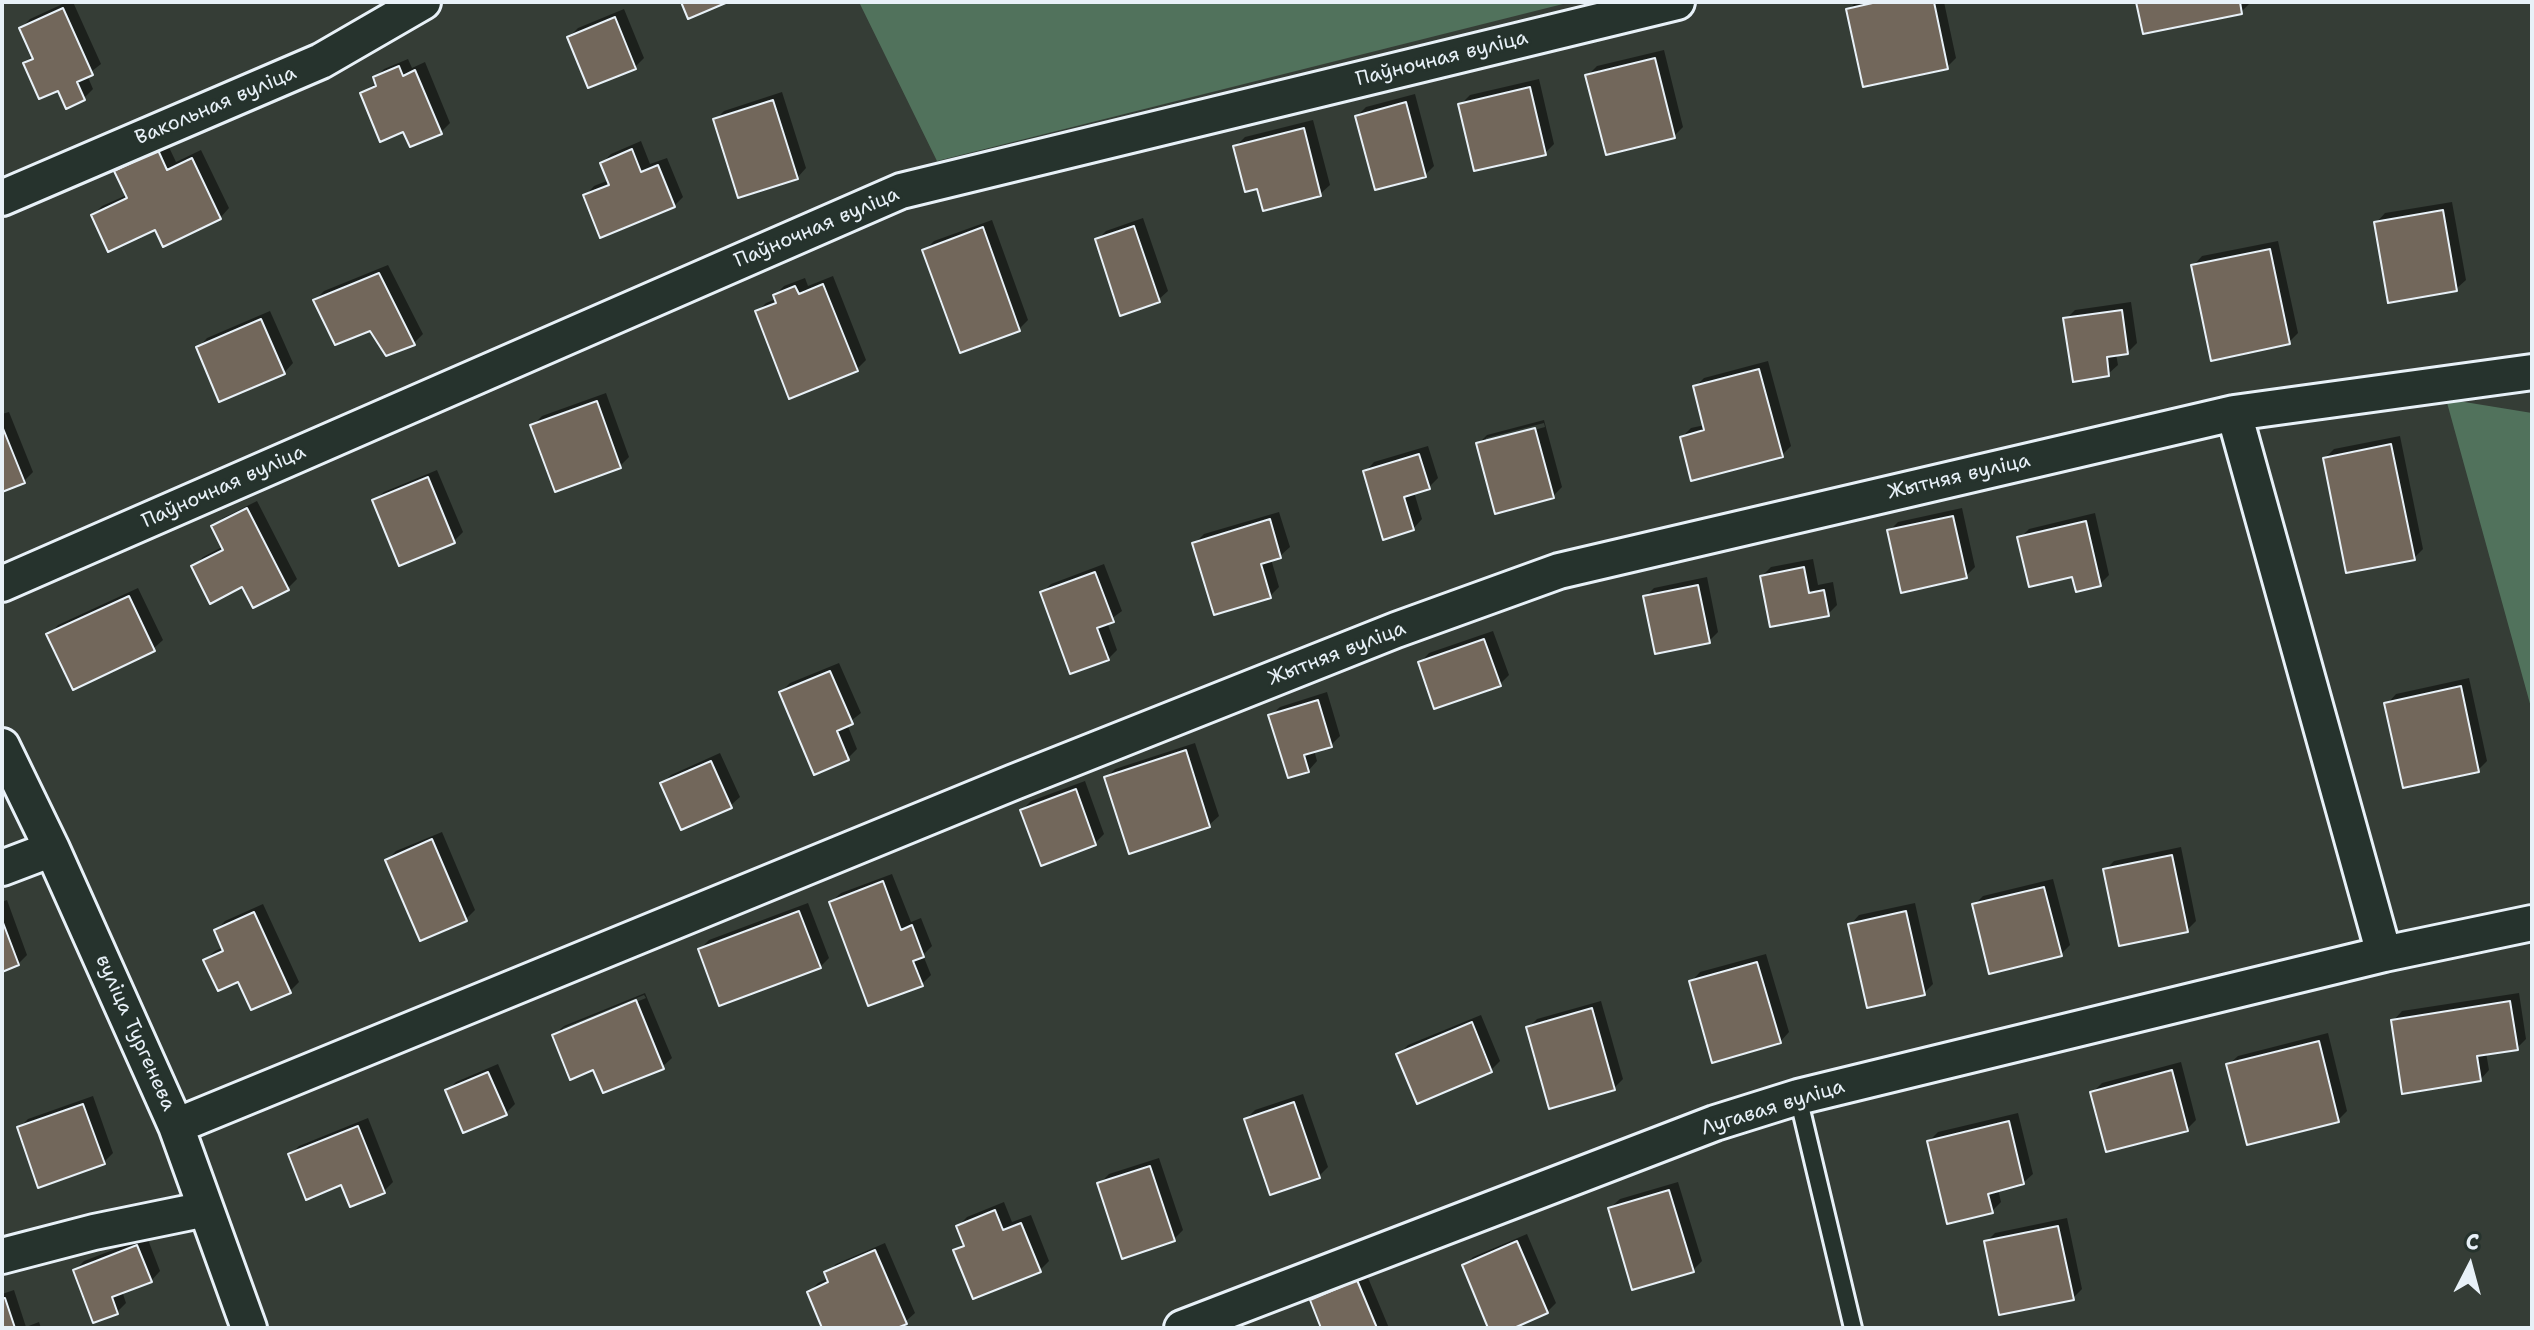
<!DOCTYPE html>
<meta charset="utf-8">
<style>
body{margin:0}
#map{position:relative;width:2534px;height:1330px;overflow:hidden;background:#353d36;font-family:"Shantell Sans",sans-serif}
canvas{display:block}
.frame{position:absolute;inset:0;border:4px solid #e8f1f8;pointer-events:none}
.north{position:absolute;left:2430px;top:1226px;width:80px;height:80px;-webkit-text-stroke:6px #26332d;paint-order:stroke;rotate:6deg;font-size:22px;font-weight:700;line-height:32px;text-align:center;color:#e8f1f8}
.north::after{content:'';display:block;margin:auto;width:28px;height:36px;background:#e8f1f8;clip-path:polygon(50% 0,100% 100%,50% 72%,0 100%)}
</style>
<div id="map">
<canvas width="2534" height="1330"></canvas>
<div class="frame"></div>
<div class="north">С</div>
</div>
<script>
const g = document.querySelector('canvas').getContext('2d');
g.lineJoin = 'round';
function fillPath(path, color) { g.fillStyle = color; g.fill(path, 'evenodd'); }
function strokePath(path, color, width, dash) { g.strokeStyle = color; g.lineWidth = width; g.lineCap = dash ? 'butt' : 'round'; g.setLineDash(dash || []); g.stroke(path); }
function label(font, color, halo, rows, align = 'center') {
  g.font = font + ' "Shantell Sans",sans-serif'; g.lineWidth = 6; g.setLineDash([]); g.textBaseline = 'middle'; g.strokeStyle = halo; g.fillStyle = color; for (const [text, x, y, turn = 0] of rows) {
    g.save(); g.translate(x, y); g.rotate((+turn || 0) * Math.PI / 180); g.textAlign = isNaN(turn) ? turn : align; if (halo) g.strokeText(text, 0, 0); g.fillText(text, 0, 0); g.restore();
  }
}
fillPath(new Path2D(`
 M 859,2 L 1571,2 L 937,161 Z
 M 2446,399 L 2532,413 L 2532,711 Z`), '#51725c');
fillPath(new Path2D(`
 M 67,2 L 73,2 L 101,64 L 87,75 L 93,89 L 84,98 L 67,106 L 59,88 L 25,63 L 33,55 L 21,28 L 30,19 Z
 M 1856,2 L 1944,2 L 1956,58 L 1947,67 L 1849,9 Z
 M 2138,2 L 2250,2 L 2250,3 L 2241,12 Z
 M 624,9 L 644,58 L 635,67 L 569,37 L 578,28 Z
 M 1664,50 L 1683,127 L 1674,136 L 1588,75 L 1597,66 Z
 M 408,59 L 412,68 L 425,62 L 450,123 L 441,132 L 405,130 L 362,93 L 377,82 L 375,78 L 384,69 Z
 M 1539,79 L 1554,144 L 1545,153 L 1461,104 L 1470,95 Z
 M 782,92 L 806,168 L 797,178 L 715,120 L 724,111 Z
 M 1415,94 L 1434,166 L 1425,175 L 1357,116 L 1366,107 Z
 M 1313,120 L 1330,185 L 1320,194 L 1258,186 L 1236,146 L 1245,137 Z
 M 641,141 L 650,164 L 667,158 L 683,197 L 674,206 L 585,196 L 594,186 L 609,180 L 602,163 L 611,154 Z
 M 167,143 L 176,162 L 201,150 L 229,208 L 220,218 L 156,227 L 93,215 L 102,206 L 127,195 L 116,171 L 125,162 Z
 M 2452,202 L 2466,280 L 2456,289 L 2376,223 L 2385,213 Z
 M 1143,218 L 1168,291 L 1158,300 L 1097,240 L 1106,231 Z
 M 992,220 L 1028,320 L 1019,329 L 961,350 L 925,250 L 934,241 Z
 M 2278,241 L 2298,333 L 2289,342 L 2193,266 L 2202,256 Z
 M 388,265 L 423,334 L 414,343 L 386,354 L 371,329 L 315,300 L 324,291 Z
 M 833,276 L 866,360 L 857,369 L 757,312 L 766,303 L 776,299 L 775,295 L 784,286 L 805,278 L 808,286 Z
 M 2131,302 L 2137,343 L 2128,352 L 2116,354 L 2118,365 L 2108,374 L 2066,319 L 2075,310 Z
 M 270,311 L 293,363 L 284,373 L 198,348 L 207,338 Z
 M 1768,361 L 1791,446 L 1782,455 L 1682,437 L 1691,428 L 1705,425 L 1695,387 L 1704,378 Z
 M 606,393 L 629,457 L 620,466 L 556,490 L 533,425 L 542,416 Z
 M 9,412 L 33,472 L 24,481 L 2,490 L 2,414 Z
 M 1544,420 L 1562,487 L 1553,496 L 1478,444 L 1487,435 ZM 1544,423 L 1545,427 L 1486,443 L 1486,438 Z
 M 2400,436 L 2423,549 L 2414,558 L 2325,458 L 2334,449 Z
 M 1428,446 L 1438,478 L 1429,487 L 1414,492 L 1422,519 L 1413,529 L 1365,472 L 1374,462 Z
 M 437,470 L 463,532 L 454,541 L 374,501 L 384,492 Z
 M 257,501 L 297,579 L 288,588 L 194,566 L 203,557 L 224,546 L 214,527 L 223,518 Z
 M 1962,508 L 1975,567 L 1966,576 L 1889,531 L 1898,522 Z
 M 1279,512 L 1290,547 L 1280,556 L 1271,559 L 1279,587 L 1270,596 L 1195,543 L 1204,534 Z
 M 2095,513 L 2109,575 L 2100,584 L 2074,575 L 2020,538 L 2029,529 Z
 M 1813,559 L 1818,585 L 1833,582 L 1837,605 L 1828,614 L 1762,576 L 1771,567 Z
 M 1104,564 L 1122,611 L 1107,622 L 1117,650 L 1108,659 L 1042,593 L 1051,584 Z
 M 1707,577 L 1718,632 L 1709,641 L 1645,597 L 1654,588 Z
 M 138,588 L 163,640 L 153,649 L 49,635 L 58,625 Z
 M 1493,631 L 1509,675 L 1500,684 L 1420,663 L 1429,653 Z
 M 839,663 L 861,713 L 847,724 L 857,749 L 848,758 L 815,772 L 781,692 L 790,683 Z
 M 2469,678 L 2487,761 L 2478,770 L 2387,704 L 2396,694 Z
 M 1327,692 L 1340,736 L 1331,745 L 1314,750 L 1317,761 L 1308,771 L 1270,716 L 1280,707 Z
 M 1195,743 L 1219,816 L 1209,825 L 1106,778 L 1115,769 Z
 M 720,753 L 740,797 L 730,806 L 662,784 L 671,775 Z
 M 1085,781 L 1104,834 L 1095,843 L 1022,810 L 1031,801 Z
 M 442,832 L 475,910 L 466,919 L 387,860 L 396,851 Z
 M 2181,847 L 2196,921 L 2187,930 L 2105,870 L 2114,861 Z
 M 892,874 L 911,922 L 921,918 L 932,946 L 923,955 L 931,975 L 922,984 L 831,902 L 841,893 Z
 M 2053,879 L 2070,945 L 2061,954 L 1974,905 L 1983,896 Z
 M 7,900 L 27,955 L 18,964 L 2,969 L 2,902 Z
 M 808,903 L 829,958 L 820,967 L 700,949 L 709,940 Z
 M 1915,903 L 1933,984 L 1924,993 L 1850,925 L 1859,915 Z
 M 263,904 L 299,982 L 290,991 L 239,980 L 205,960 L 215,951 L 224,947 L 216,930 L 225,921 Z
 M 1766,954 L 1789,1032 L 1780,1042 L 1691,982 L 1700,972 Z
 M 645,993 L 672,1058 L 662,1067 L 595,1068 L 554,1035 L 564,1026 ZM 644,995 L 646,998 L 563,1032 L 563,1028 Z
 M 2519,993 L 2526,1039 L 2517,1048 L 2486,1052 L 2489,1070 L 2480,1080 L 2393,1021 L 2402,1011 Z
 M 1601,1001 L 1623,1079 L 1614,1088 L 1528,1028 L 1537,1019 Z
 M 1481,1015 L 1500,1061 L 1491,1070 L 1418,1101 L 1399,1054 L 1408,1045 Z
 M 2328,1033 L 2347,1111 L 2338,1120 L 2228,1065 L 2238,1056 Z
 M 2181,1062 L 2196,1120 L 2187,1129 L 2093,1092 L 2102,1083 Z
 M 498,1064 L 515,1104 L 506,1113 L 447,1091 L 456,1082 Z
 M 1303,1094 L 1328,1167 L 1319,1176 L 1246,1119 L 1255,1110 Z
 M 93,1096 L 113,1153 L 104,1162 L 19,1128 L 28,1119 Z
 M 2018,1113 L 2033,1174 L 2023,1183 L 1998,1189 L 2001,1202 L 1992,1211 L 1929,1141 L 1938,1132 Z
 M 368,1118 L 393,1182 L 384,1191 L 342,1183 L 290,1155 L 299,1146 Z
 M 1159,1158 L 1183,1230 L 1174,1239 L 1100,1183 L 1109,1174 Z
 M 1678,1182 L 1702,1261 L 1693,1270 L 1610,1208 L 1620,1199 Z
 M 1004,1202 L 1012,1222 L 1031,1215 L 1049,1261 L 1040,1270 L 956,1250 L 964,1242 L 958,1226 L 967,1217 Z
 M 2067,1218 L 2082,1289 L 2073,1298 L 1986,1242 L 1995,1233 Z
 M 1527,1234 L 1556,1303 L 1547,1312 L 1508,1328 L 1491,1328 L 1464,1266 L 1473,1257 Z
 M 147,1237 L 160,1271 L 151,1281 L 122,1291 L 126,1303 L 117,1312 L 75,1270 L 84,1261 Z
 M 885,1243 L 915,1313 L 905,1322 L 892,1328 L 824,1328 L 809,1292 L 818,1283 L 829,1278 L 827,1273 L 836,1264 Z
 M 1366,1273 L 1389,1328 L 1323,1328 L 1312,1301 L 1321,1291 Z
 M 14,1290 L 26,1327 L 39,1322 L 41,1328 L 2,1328 L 2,1294 Z`), '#0007');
const building = new Path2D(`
 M 681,2 L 728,2 L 688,19 Z
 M 1877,2 L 1934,2 L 1948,69 L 1863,87 L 1846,9 Z
 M 2136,2 L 2240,2 L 2242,14 L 2143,34 Z
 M 63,8 L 93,75 L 77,82 L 85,100 L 66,109 L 58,91 L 39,99 L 23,63 L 33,59 L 19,28 Z
 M 615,17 L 636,69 L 588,88 L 567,37 Z
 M 1655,58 L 1675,138 L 1606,155 L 1585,75 Z
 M 399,66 L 403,76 L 415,70 L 442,134 L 410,147 L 403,132 L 380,142 L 360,93 L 376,86 L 373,77 Z
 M 1530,87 L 1546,155 L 1474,171 L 1458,104 Z
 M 773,100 L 798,179 L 738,198 L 713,119 Z
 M 1406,102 L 1426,177 L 1375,190 L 1355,116 Z
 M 1304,128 L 1321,196 L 1263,211 L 1257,189 L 1245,192 L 1233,146 Z
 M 632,149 L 641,172 L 658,165 L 675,207 L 600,238 L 583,195 L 609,185 L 600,163 Z
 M 158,150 L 167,170 L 192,158 L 221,219 L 163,247 L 155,230 L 108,252 L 91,215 L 127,198 L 114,171 Z
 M 2443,210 L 2457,291 L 2388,303 L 2374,222 Z
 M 1134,226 L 1160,302 L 1120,316 L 1095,239 Z
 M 983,227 L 1020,331 L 960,353 L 922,250 Z
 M 2270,249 L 2290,344 L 2211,361 L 2191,265 Z
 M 379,273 L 415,345 L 386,356 L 370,331 L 335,345 L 313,300 Z
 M 823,284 L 858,371 L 789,399 L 755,311 L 776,303 L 773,295 L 795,286 L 799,294 Z
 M 2122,310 L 2128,354 L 2107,357 L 2109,376 L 2073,382 L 2063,318 Z
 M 261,319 L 285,374 L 219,402 L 196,347 Z
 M 1759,369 L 1783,457 L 1691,481 L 1680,437 L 1704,430 L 1693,386 Z
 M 597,401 L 621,468 L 555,492 L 530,425 Z
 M 2,426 L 25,483 L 2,492 Z
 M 1535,428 L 1554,498 L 1495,514 L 1476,443 Z
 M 2391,444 L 2415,560 L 2346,573 L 2323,458 Z
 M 1419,454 L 1430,489 L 1404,497 L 1414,530 L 1383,540 L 1363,471 Z
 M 428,477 L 455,543 L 399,566 L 372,500 Z
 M 247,508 L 289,590 L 253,608 L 242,587 L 210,604 L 191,566 L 223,550 L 211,526 Z
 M 1953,516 L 1967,578 L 1901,593 L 1887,530 Z
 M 1270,519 L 1281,558 L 1261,564 L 1271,598 L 1214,615 L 1192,543 Z
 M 2086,521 L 2101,586 L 2076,592 L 2072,577 L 2029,587 L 2017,537 Z
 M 1804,567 L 1809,593 L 1824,590 L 1829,616 L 1770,627 L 1760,576 Z
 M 1095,572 L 1114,622 L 1097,628 L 1109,660 L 1070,674 L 1040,592 Z
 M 1698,585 L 1710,643 L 1655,654 L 1643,596 Z
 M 129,596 L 155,651 L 73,690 L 46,634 Z
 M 1484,639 L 1501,686 L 1434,709 L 1418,662 Z
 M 830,671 L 853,724 L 837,731 L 849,760 L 814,775 L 779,692 Z
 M 2461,686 L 2479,772 L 2403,788 L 2384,703 Z
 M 1318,700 L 1332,747 L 1304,755 L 1309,772 L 1288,778 L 1268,715 Z
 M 1186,750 L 1210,827 L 1129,854 L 1104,777 Z
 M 711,761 L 732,808 L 681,830 L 660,783 Z
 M 1076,789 L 1096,845 L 1041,866 L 1020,810 Z
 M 432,839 L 467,921 L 420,941 L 385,860 Z
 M 2172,855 L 2188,932 L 2119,946 L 2103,869 Z
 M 883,881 L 901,930 L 912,925 L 924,957 L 913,961 L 923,986 L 868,1006 L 829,902 Z
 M 2044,887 L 2062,956 L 1989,974 L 1972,904 Z
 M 799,911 L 821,968 L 719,1006 L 698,949 Z
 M 1906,911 L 1925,995 L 1867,1008 L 1848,924 Z
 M 254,912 L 291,993 L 251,1010 L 238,982 L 218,991 L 203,960 L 223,951 L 214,930 Z
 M 2,920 L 19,965 L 2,972 Z
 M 1757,962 L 1781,1043 L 1712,1063 L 1689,981 Z
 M 636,1000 L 664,1069 L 603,1093 L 593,1070 L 570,1080 L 552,1035 Z
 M 2510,1001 L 2518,1050 L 2477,1056 L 2481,1081 L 2402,1094 L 2391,1020 Z
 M 1592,1008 L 1615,1090 L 1549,1109 L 1526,1027 Z
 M 1472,1022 L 1492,1072 L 1417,1104 L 1396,1054 Z
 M 2319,1041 L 2339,1122 L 2247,1145 L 2226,1064 Z
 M 2172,1070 L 2188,1131 L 2106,1152 L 2090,1092 Z
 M 488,1072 L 507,1115 L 463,1133 L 445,1090 Z
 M 1294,1102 L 1320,1178 L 1270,1195 L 1244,1119 Z
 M 83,1104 L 105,1164 L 38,1188 L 17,1127 Z
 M 2009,1121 L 2024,1184 L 1988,1194 L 1993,1213 L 1947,1224 L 1927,1141 Z
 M 358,1126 L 385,1193 L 350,1207 L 341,1185 L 306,1200 L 288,1154 Z
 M 1150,1166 L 1175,1241 L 1122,1259 L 1097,1183 Z
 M 1669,1190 L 1694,1272 L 1632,1290 L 1608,1208 Z
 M 995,1210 L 1003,1230 L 1021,1223 L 1041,1272 L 973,1299 L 953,1250 L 964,1246 L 956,1226 Z
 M 2058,1226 L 2074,1300 L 1999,1315 L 1984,1241 Z
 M 1517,1241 L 1548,1313 L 1514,1328 L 1488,1328 L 1462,1265 Z
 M 137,1245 L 152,1282 L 112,1297 L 118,1314 L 93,1323 L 73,1270 Z
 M 875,1250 L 907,1324 L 897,1328 L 822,1328 L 807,1292 L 828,1282 L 824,1272 Z
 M 1357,1280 L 1377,1328 L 1321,1328 L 1310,1300 Z
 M 2,1298 L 5,1298 L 15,1328 L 2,1328 Z`);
fillPath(building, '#72675b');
strokePath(building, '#e8f1f8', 2);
const lane = new Path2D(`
 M 1798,1097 L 1853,1328`);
const street = new Path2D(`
 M 2,198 L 321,61 L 423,2
 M 2234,413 L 2532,372
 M 2,584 L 901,191 L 1677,2
 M 2,746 L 52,849 L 176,1126 L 249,1328
 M 2,868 L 52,849
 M 176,1126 L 1014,782 L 1396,630 L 1559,571 L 2234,413 L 2384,954 L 2532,923
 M 2,1256 L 94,1232 L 206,1209
 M 1182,1328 L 1715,1123 L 1798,1097 L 2384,954`);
strokePath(lane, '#e8f1f8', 22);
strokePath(street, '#e8f1f8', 40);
strokePath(lane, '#26332d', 16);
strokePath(street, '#26332d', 34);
label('20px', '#e8f1f8', '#26332d', [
 ["Паўночная вуліца",1442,59,-14],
 ["Вакольная вуліца",216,106,-23],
 ["Паўночная вуліца",817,228,-23],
 ["Жытняя вуліца",1959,477,-13],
 ["Паўночная вуліца",224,487,-24],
 ["Жытняя вуліца",1337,654,-21],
 ["вуліца Тургенева",135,1033,66],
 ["Лугавая вуліца",1773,1108,-17]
]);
</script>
